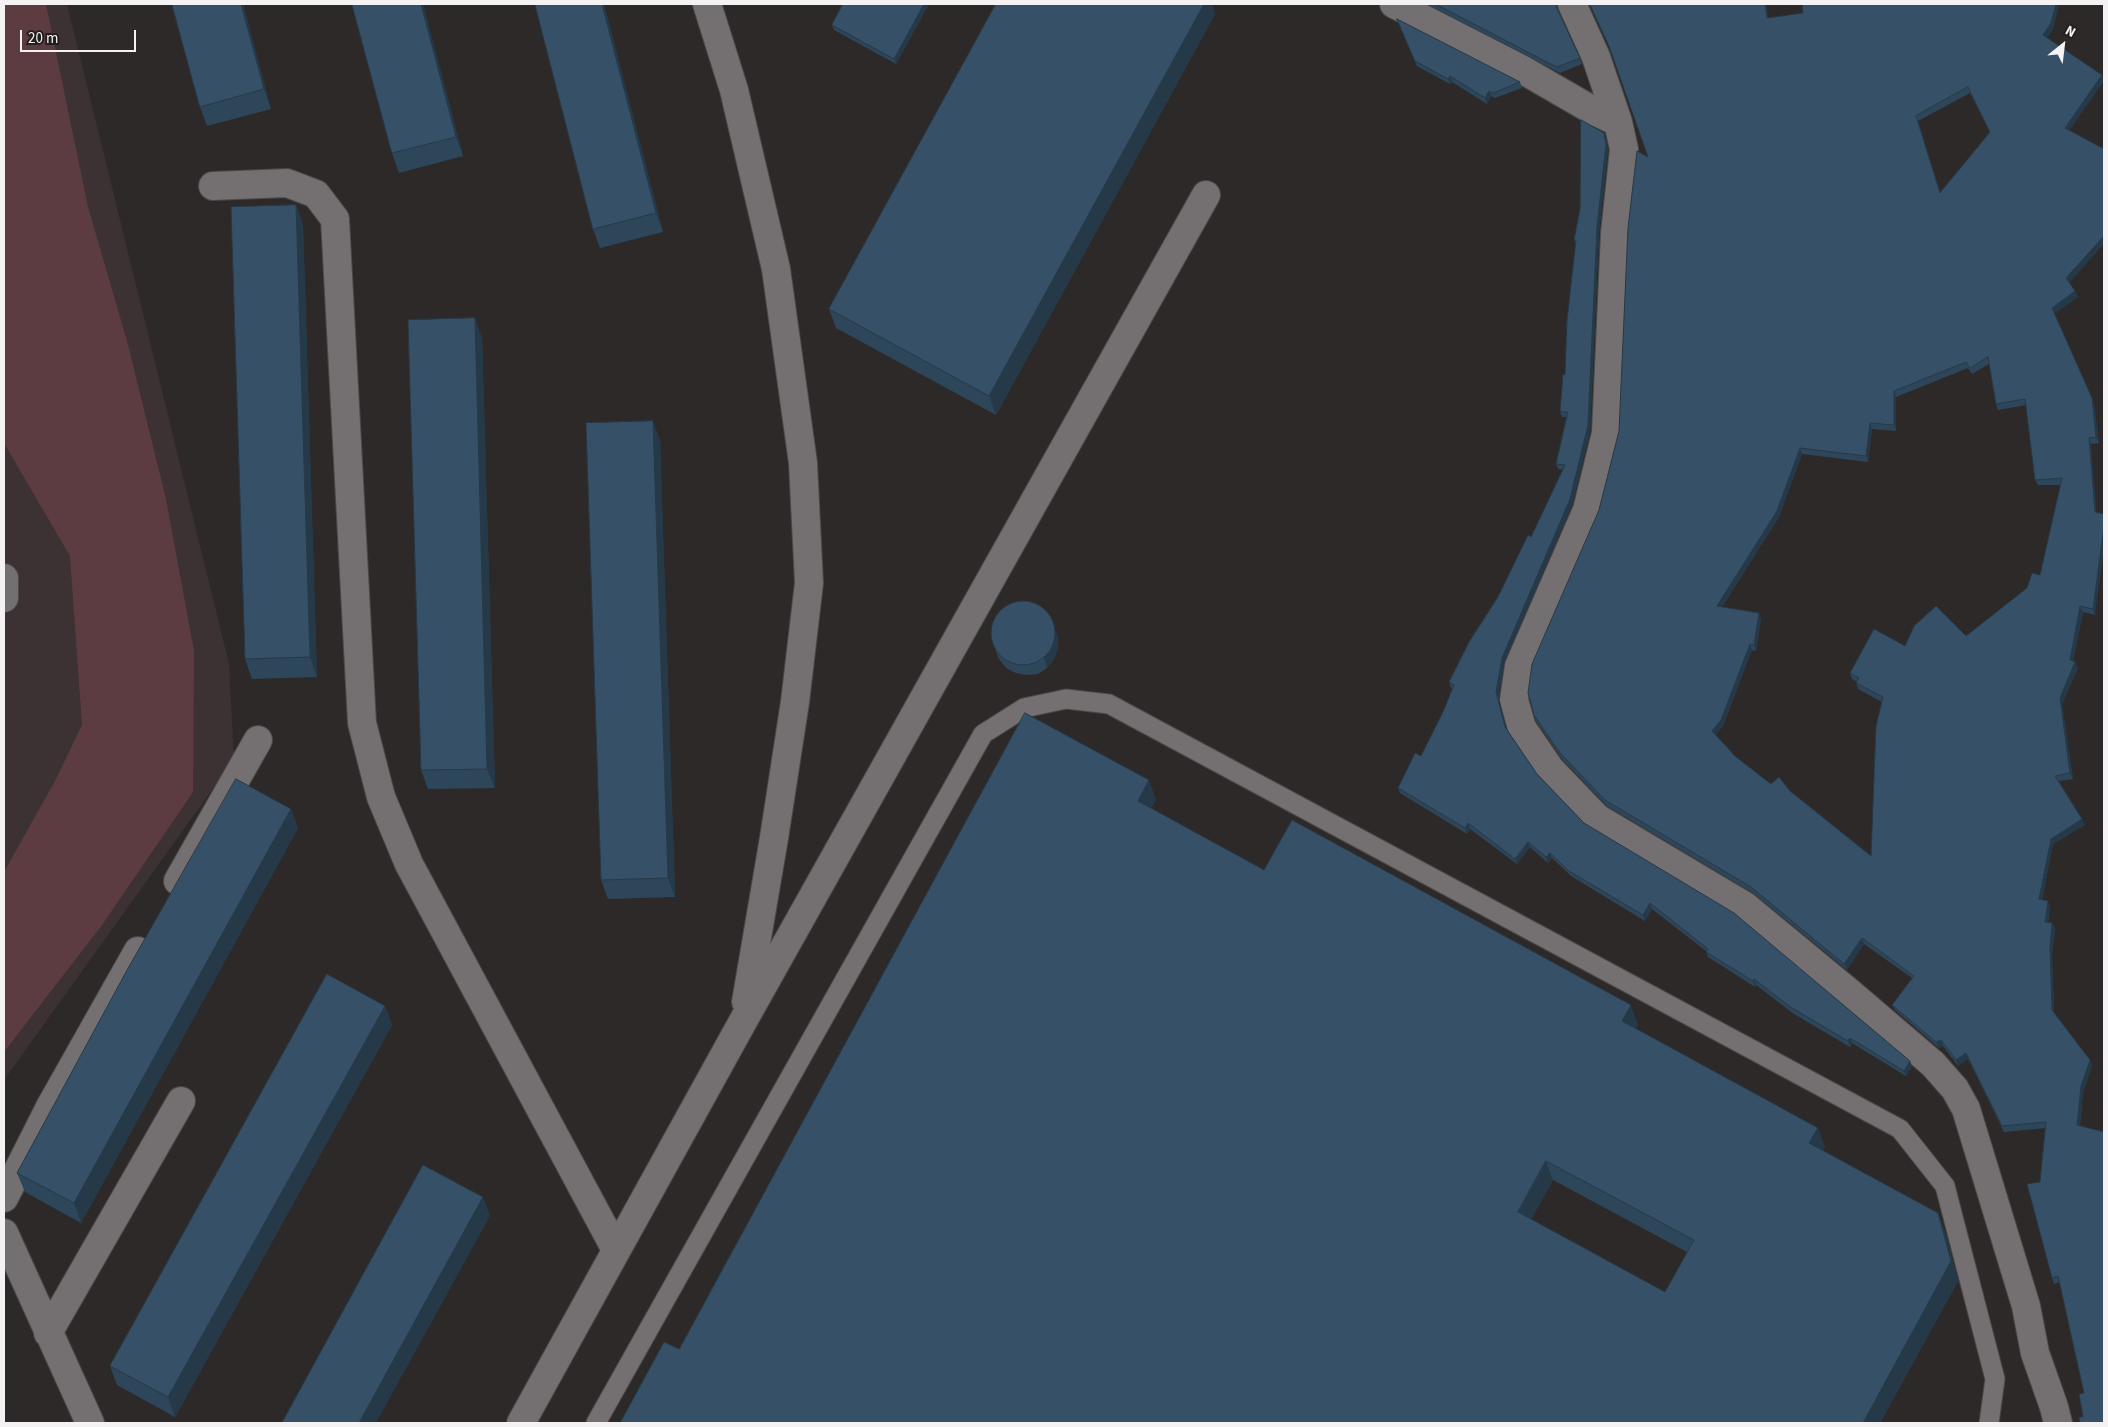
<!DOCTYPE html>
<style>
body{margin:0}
#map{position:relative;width:2108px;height:1427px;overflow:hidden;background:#2d2929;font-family:"Source Sans 3",sans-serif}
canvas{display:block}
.frame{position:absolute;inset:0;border:5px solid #f5f2f3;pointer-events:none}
.north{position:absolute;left:2038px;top:20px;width:50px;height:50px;-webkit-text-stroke:4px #231f20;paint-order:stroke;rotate:29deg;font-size:14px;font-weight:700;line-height:20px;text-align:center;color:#f5f2f3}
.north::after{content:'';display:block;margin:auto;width:18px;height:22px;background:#f5f2f3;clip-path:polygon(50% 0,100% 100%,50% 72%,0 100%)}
.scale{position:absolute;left:20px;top:30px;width:116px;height:22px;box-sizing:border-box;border:2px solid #f5f2f3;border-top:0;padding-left:6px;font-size:15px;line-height:18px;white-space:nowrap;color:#f5f2f3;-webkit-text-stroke:4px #231f20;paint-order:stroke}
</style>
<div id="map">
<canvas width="2108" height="1427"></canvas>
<div class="frame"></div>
<div class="north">N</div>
<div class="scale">20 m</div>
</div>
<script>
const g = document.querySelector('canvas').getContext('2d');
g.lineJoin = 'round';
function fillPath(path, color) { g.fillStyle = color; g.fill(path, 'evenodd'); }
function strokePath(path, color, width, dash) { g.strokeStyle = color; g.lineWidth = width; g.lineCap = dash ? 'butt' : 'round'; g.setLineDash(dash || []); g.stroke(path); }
fillPath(new Path2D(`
 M 4,4 L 67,4 L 229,664 L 234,759 L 4,1080 Z`), '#3d3233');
fillPath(new Path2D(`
 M 4,4 L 46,4 L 88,207 L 127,341 L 166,499 L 194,651 L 193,792 L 102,925 L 4,1052 L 4,872 L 55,781 L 82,725 L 70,556 L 4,443 Z`), '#5c3c40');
const service = new Path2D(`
 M 596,1423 L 983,734 L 1024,708 L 1066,699 L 1109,704 L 1900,1129 L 1945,1186 L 1995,1379 L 1989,1423`);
const minor = new Path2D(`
 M 707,4 L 734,90 L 776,269 L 803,463 L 809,583 L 795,702 L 774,838 L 746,1002
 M 1394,4 L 1523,70 L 1592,110 L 1618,122
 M 1572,4 L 1596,57 L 1618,122 L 1624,149 L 1615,233 L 1606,433 L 1587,510 L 1519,666 L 1514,700 L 1522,728 L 1550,769 L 1597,818 L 1745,906 L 1849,992 L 1933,1064 L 1955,1089 L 1966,1109 L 2026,1306 L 2035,1353 L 2054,1407 L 2058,1423
 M 213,186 L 287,183 L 316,194 L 335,219 L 362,723 L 381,797 L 409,864 L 616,1250
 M 4,578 L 4,598
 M 178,881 L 258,740
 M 4,1198 L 50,1107 L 138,951
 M 4,1233 L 90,1423
 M 48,1333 L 181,1101
 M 521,1423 L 742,1023 L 1206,195`);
strokePath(service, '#4b4848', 21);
strokePath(minor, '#4b4848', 30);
strokePath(service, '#746f70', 19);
strokePath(minor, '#746f70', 28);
fillPath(new Path2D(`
 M 243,4 L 271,109 L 207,126 L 200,107 Z
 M 423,4 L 463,156 L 399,173 L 392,153 Z
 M 604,4 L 663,232 L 600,248 L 593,229 Z
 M 843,4 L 929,4 L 896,64 L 834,30 L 832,25 Z
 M 996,4 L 1212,4 L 1215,14 L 996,415 L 836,328 L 829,309 Z
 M 1427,4 L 1557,4 L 1558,9 L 1582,64 L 1560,73 Z
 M 1589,4 L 1766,4 L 1768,18 L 2053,29 L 2047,38 L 2070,131 L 2069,282 L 2078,297 L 2054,314 L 2094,404 L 2099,443 L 2091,444 L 2095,615 L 2083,612 L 2073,661 L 2078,668 L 2062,704 L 2073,779 L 2059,781 L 2085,825 L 2053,844 L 2042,900 L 2050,907 L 2048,923 L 2052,923 L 2055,929 L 2052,954 L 2054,1013 L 2092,1066 L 2083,1092 L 2080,1126 L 2104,1132 L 2083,1417 L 2084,1393 L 2060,1282 L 2054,1284 L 2052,1278 L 2040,1182 L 2045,1128 L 2004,1132 L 1968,1059 L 1958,1066 L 1943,1046 L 1939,1048 L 1895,1010 L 1892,1005 L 1912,978 L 1864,944 L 1847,970 L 1753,893 L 1607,806 L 1562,759 L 1536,721 L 1534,715 L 1599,510 L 1619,431 L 1648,157 L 1611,51 ZM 1970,93 L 1990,133 L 1940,192 L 1918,121 ZM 1989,364 L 1996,404 L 1998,410 L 2026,405 L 2035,480 L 2038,485 L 2061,485 L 2040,575 L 2027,588 L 1966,636 L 1905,646 L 1850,673 L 1852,679 L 1857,682 L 1856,683 L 1858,689 L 1882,702 L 1871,856 L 1790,791 L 1771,784 L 1736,757 L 1715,735 L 1723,726 L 1752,650 L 1756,651 L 1761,619 L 1722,607 L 1779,517 L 1802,454 L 1868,462 L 1872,429 L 1896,431 L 1896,397 L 1968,368 L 1972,374 Z
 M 1399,24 L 1520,82 L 1522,88 L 1495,98 L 1491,96 L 1487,104 L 1452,82 L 1450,84 L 1417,66 Z
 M 1606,138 L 1608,150 L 1599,232 L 1590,431 L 1572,505 L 1504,663 L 1499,698 L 1506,728 L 1537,774 L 1584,823 L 1912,1067 L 1906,1076 L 1852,1043 L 1850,1047 L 1794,1014 L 1756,985 L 1755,987 L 1708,957 L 1706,951 L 1652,909 L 1645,921 L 1571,876 L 1552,858 L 1548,863 L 1530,847 L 1517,864 L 1470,829 L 1467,834 L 1400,793 L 1398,788 L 1421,756 L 1443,712 L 1452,689 L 1451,688 L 1449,682 L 1531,537 L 1563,470 L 1558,469 L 1556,464 L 1566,417 L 1562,417 L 1560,412 L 1565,375 L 1576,245 L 1574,240 Z
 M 296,205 L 303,225 L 317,677 L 252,679 L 245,659 Z
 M 482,337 L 495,788 L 428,789 L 421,770 Z
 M 660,440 L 675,897 L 608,899 L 601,880 Z
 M 1058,637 L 1058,649 L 1054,659 L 1047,668 L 1038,674 L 1026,675 L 1016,673 L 1006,668 L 999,659 L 995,649 Z
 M 1156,800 L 1151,808 L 1264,870 L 1638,1024 L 1636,1028 L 1825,1147 L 1823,1150 L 1945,1232 L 1958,1281 L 1880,1423 L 620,1423 L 679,1349 ZM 1553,1180 L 1687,1252 L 1665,1292 L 1531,1219 Z
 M 298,828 L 81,1223 L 25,1192 L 17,1173 Z
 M 385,1006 L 392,1025 L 175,1417 L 117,1385 L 110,1366 Z`), '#2e4659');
fillPath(new Path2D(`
 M 241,4 L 243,4 L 271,109 L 264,89 Z
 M 421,4 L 423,4 L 463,156 L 456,137 Z
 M 602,4 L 604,4 L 663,232 L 656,213 Z
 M 924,4 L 929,4 L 896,64 L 894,59 Z
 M 1204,4 L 1212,4 L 1215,14 L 996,415 L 989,396 Z
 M 1765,4 L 1766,4 L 1769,24 L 1767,18 Z
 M 2056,4 L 2059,4 L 2053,29 L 2045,41 L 2043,35 Z
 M 2102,75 L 2104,81 L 2067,134 L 2065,128 Z
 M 1450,76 L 1452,82 L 1450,84 L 1448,79 Z
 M 1489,91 L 1491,96 L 1487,104 L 1485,98 Z
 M 1604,133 L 1608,150 L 1599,232 L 1590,431 L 1572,505 L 1504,663 L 1499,698 L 1507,732 L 1496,692 L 1502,658 L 1570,499 Z
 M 296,205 L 303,225 L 317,677 L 310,657 Z
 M 2104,236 L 2104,244 L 2068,284 L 2066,278 Z
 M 2075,291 L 2078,297 L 2054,314 L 2052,308 Z
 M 475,318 L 482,337 L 495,788 L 487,769 Z
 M 1894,391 L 1896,397 L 1896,431 L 1894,425 Z
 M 2092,398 L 2094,404 L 2099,443 L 2096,437 Z
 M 653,421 L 660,440 L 675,897 L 668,878 Z
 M 1870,423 L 1872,429 L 1868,462 L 1866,456 Z
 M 2089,438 L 2091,444 L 2097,518 L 2095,512 Z
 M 1800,448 L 1802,454 L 1779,517 L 1719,612 L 1717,606 Z
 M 2104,526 L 2104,547 L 2095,615 L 2093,609 Z
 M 2080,606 L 2083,612 L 2072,666 L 2070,660 Z
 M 1759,613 L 1761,619 L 1756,651 L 1754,645 Z
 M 1054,627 L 1058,637 L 1058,649 L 1054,659 L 1047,668 L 1044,657 Z
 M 1750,644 L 1752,650 L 1723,726 L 1714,737 L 1712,731 Z
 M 2075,662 L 2078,668 L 2062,704 L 2073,779 L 2070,773 L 2060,698 Z
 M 1149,780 L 1156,800 L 1145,820 L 1138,801 Z
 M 291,809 L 298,828 L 81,1223 L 74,1203 Z
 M 2082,819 L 2085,825 L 2053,844 L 2041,905 L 2039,899 L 2051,839 Z
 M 1468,823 L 1470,829 L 1467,834 L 1465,828 Z
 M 1528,842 L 1530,847 L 1517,864 L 1515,859 Z
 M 1550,853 L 1552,858 L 1548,863 L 1546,857 Z
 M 2048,901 L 2050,907 L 2047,928 L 2045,922 Z
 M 1650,903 L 1652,909 L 1645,921 L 1643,915 Z
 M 2052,923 L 2055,929 L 2052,954 L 2054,1016 L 2052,1010 L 2050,948 Z
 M 1862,938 L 1864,944 L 1847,970 L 1844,964 Z
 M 1754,979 L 1756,985 L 1755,987 L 1753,981 Z
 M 1631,1005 L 1638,1024 L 1629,1040 L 1622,1021 Z
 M 385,1006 L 392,1025 L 175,1417 L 168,1397 Z
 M 1850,1038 L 1852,1043 L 1850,1047 L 1848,1041 Z
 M 1941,1040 L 1943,1046 L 1939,1048 L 1936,1042 Z
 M 1966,1053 L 1968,1059 L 1958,1066 L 1956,1060 Z
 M 2090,1060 L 2092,1066 L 2083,1092 L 2079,1131 L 2077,1125 L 2081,1086 Z
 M 1910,1061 L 1912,1067 L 1906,1076 L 1904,1071 Z
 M 1818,1128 L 1825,1147 L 1817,1162 L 1809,1143 Z
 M 1546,1161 L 1553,1180 L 1525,1231 L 1518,1212 Z
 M 483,1197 L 490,1216 L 376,1423 L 359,1423 Z
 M 1938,1213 L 1945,1232 L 1958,1281 L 1880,1423 L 1863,1423 Z`), '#263948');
const building = new Path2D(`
 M 172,4 L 241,4 L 264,89 L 200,107 Z
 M 352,4 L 421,4 L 456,137 L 392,153 Z
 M 535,4 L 602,4 L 656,213 L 593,229 Z
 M 843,4 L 924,4 L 894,59 L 832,25 Z
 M 996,4 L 1204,4 L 989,396 L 829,309 Z
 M 1436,4 L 1555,4 L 1580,58 L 1557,67 Z
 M 1590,4 L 1765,4 L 1767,18 L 1803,13 L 1802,4 L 2056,4 L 2051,23 L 2043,35 L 2102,75 L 2065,128 L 2104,149 L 2104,236 L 2066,278 L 2075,291 L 2052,308 L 2092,398 L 2096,437 L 2089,438 L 2095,512 L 2104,514 L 2104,526 L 2093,609 L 2080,606 L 2070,660 L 2075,662 L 2060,698 L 2070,773 L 2055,776 L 2082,819 L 2051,839 L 2039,899 L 2048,901 L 2045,922 L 2052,923 L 2050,948 L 2052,1010 L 2090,1060 L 2081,1086 L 2077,1125 L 2104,1132 L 2104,1423 L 2080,1423 L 2079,1417 L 2083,1417 L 2079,1394 L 2084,1393 L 2058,1276 L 2052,1278 L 2027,1184 L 2040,1182 L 2046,1122 L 2002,1126 L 1966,1053 L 1956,1060 L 1941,1040 L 1936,1042 L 1892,1005 L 1914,976 L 1862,938 L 1844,964 L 1751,887 L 1605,800 L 1560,753 L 1534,715 L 1528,693 L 1532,664 L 1599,510 L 1619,431 L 1628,228 L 1637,151 L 1648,157 L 1609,46 ZM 1968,87 L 1990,132 L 1940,193 L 1916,116 ZM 1988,357 L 1996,404 L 2025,399 L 2035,480 L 2062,478 L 2040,575 L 2032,573 L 2027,588 L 1966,636 L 1936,606 L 1914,626 L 1905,646 L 1874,629 L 1850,673 L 1859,678 L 1856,683 L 1883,697 L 1876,726 L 1871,856 L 1790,791 L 1779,777 L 1771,784 L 1736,757 L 1712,731 L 1721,720 L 1750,644 L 1754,645 L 1759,613 L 1717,606 L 1777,511 L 1800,448 L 1866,456 L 1870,423 L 1894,425 L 1894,391 L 1966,362 L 1970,368 Z
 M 1397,19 L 1520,82 L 1493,93 L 1489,91 L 1485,98 L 1450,76 L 1448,79 L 1415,61 Z
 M 1581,120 L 1604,133 L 1606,144 L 1597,227 L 1588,425 L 1570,499 L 1502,658 L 1496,692 L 1505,727 L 1537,774 L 1584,823 L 1734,913 L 1910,1061 L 1904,1071 L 1850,1038 L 1848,1041 L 1792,1008 L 1754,979 L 1753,981 L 1706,952 L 1708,949 L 1650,903 L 1643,915 L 1569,871 L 1550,853 L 1546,857 L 1528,842 L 1515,859 L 1468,823 L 1465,828 L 1398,788 L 1415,753 L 1421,756 L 1443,712 L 1454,685 L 1449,682 L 1469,642 L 1498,597 L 1528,535 L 1531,537 L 1565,465 L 1556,464 L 1568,412 L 1560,412 L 1563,374 L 1565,375 L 1567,320 L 1576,240 L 1574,240 L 1580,209 Z
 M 296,205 L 310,657 L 245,659 L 231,207 Z
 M 475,318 L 487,769 L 421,770 L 408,320 Z
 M 653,421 L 668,878 L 601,880 L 586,423 Z
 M991 633a32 32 0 1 1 64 0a32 32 0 1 1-64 0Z
 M 1025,713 L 1149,780 L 1138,801 L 1264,870 L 1292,820 L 1631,1005 L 1622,1021 L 1818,1128 L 1809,1143 L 1938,1213 L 1951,1261 L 1863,1423 L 620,1423 L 664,1342 L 679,1349 ZM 1546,1161 L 1694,1240 L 1665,1292 L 1518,1212 Z
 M 236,779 L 291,809 L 74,1203 L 17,1173 L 126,972 Z
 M 327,974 L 385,1006 L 168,1397 L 110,1366 Z
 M 423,1165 L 483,1197 L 359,1423 L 282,1423 Z`);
fillPath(building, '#365167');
strokePath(building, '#263948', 1);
</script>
